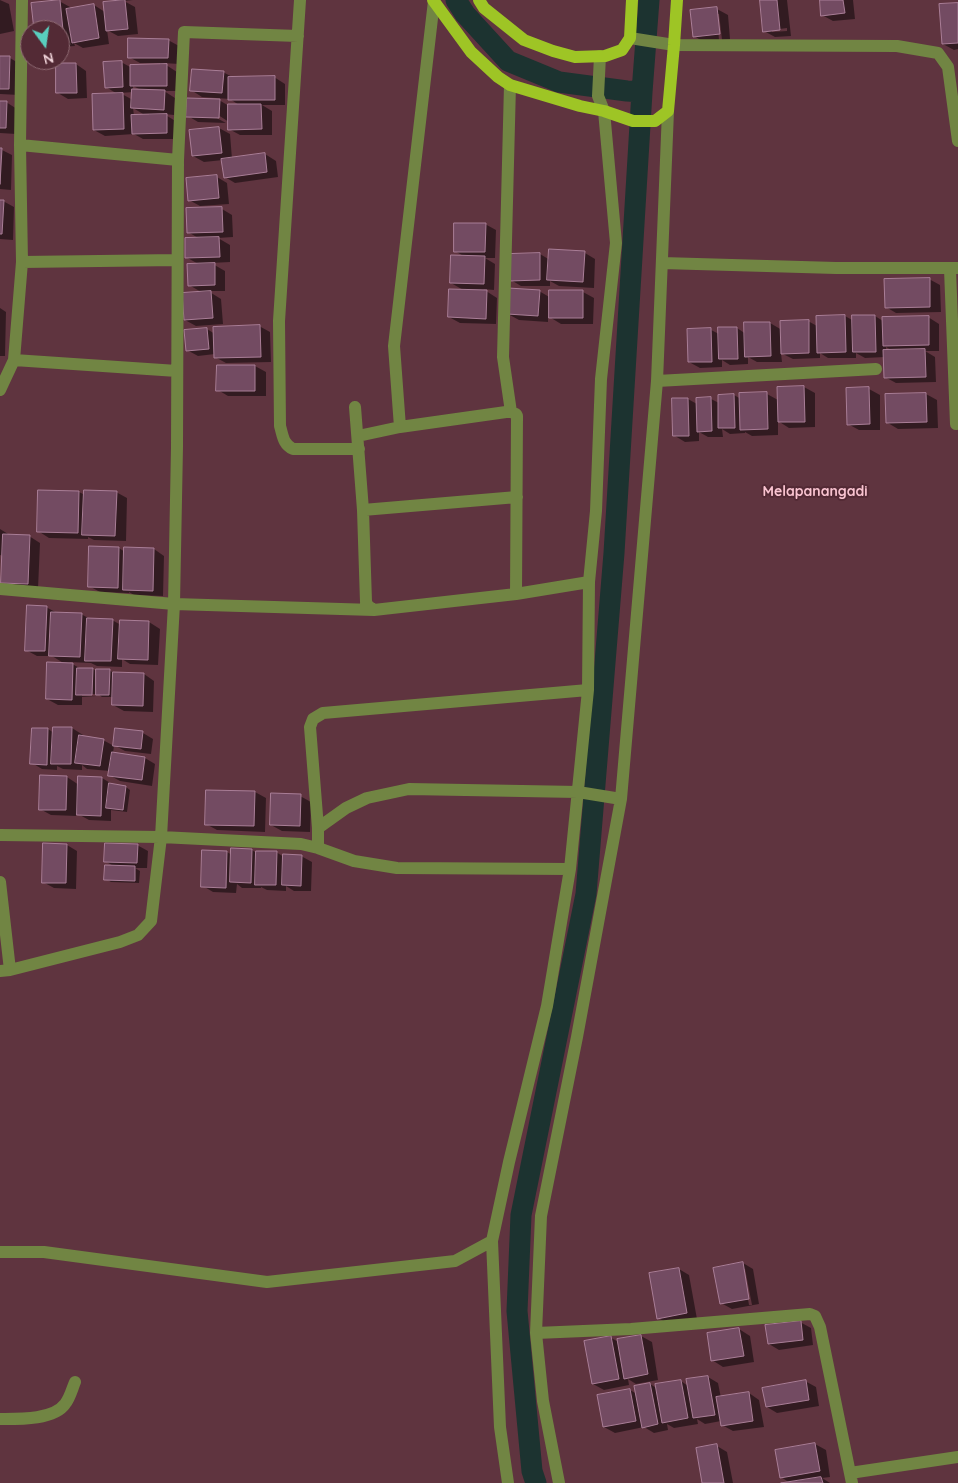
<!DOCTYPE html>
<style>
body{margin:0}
#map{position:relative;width:958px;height:1483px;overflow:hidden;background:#5f343f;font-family:Quicksand,sans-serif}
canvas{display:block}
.north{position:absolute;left:20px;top:20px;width:50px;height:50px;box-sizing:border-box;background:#532a35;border:1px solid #916d76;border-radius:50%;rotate:166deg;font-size:14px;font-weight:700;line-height:20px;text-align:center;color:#eed2d8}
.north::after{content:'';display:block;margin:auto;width:18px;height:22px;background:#59cebe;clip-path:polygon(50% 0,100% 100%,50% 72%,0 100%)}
</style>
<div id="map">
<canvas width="958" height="1483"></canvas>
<div class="north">N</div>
</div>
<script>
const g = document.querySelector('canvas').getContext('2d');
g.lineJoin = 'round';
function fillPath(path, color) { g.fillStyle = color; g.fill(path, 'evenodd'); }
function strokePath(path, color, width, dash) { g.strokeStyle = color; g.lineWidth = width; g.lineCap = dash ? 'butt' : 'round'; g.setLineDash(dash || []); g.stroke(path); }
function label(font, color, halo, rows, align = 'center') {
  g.font = font + ' Quicksand,sans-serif'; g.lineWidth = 4; g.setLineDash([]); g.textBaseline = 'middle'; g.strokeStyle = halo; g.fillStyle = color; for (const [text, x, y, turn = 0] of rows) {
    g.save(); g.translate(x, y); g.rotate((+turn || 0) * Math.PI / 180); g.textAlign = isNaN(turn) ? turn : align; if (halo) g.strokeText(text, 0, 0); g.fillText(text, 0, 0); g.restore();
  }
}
fillPath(new Path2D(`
 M 0,0 L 9,4 L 14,31 L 0,34 Z
 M 115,0 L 133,0 L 124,1 L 135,7 L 138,34 L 118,36 L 107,30 L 109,44 L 83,48 L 74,43 L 75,46 L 60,47 L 60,30 L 35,30 L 59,1 L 70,7 L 70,9 L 94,5 L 105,12 L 118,2 Z
 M 761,0 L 787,0 L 791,36 L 775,37 L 764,31 ZM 787,28 L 787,31 L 772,32 L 772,30 Z
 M 821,0 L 853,0 L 855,19 L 833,21 L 822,15 Z
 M 958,4 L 958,49 L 954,50 L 943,44 Z
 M 717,9 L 728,15 L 730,39 L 704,42 L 694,36 ZM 717,14 L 719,14 L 722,40 L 719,40 Z
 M 168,40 L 179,46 L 179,64 L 163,63 L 177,72 L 178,91 L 164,91 L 175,98 L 174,115 L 164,114 L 177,122 L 177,139 L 143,139 L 134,134 L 105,136 L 94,130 L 119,95 L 106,87 L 121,62 L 132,68 L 160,66 L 160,63 L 140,63 L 129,57 ZM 133,86 L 141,90 L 133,90 ZM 133,92 L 133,100 L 120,93 ZM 133,108 L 143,114 L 149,114 L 149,116 L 134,116 Z
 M 0,57 L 10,58 L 20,64 L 19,95 L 0,94 Z
 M 76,64 L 86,71 L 87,98 L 68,99 L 58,93 Z
 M 223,72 L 234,78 L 274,77 L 285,84 L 285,105 L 262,105 L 272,111 L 272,135 L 240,135 L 229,129 L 229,122 L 215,113 L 213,116 L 226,123 L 198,122 L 188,116 L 219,100 L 229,106 L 239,105 L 230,99 L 202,97 L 191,90 Z
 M 0,102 L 6,102 L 17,109 L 16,134 L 0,133 Z
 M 219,128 L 230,134 L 232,159 L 265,154 L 276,161 L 278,177 L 235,183 L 225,177 L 223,160 L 204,162 L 193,156 Z
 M 0,149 L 12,155 L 11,190 L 0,189 Z
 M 217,177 L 227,183 L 229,204 L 200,206 L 189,200 Z
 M 0,201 L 3,201 L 14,207 L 13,240 L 0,239 Z
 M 222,209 L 232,215 L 233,237 L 218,238 L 230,245 L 230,262 L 211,263 L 225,271 L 225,291 L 208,291 L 221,299 L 223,324 L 196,326 L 185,320 L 203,293 L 189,285 L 200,265 L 186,257 L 200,239 L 188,232 Z
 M 485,224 L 496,230 L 495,258 L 485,258 L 495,264 L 494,290 L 483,289 L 497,298 L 496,324 L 460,323 L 449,317 L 465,291 L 451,283 L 465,257 L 455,251 Z
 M 585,253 L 595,259 L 594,288 L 559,286 L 550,281 L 550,286 L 521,286 L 511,280 L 540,254 L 550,260 Z
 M 929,279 L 940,285 L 941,312 L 896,313 L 886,307 Z
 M 539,291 L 551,298 L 551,292 L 583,292 L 594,298 L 593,324 L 561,324 L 548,316 L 548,322 L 519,320 L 508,314 Z
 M 0,308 L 6,312 L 5,356 L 0,356 Z
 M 845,316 L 854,321 L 875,316 L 883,321 L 928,317 L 939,324 L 939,351 L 925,351 L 935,357 L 936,382 L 896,383 L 885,377 L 885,357 L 865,358 L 856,353 L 856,358 L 828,358 L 820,353 L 820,358 L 793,359 L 781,353 L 782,362 L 757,362 L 748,357 L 748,364 L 730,365 L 722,360 L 722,367 L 700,368 L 689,362 L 711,330 L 719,334 L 737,328 L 746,334 L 770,323 L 782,330 L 808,321 L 817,326 L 817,317 ZM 886,347 L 893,351 L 886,351 Z
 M 259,326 L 270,332 L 271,362 L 226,363 L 215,357 L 215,354 L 198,356 L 187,350 L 207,329 L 215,334 Z
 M 255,366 L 266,372 L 266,396 L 228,396 L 218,390 Z
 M 804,387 L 815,393 L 815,427 L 789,428 L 778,421 L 778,435 L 752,436 L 745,432 L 745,433 L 730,434 L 722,429 L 723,437 L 708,437 L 699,432 L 699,441 L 685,442 L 675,436 L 688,399 L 697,404 L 697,399 L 711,399 L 719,403 L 734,395 L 741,399 L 767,394 L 778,400 L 778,388 Z
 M 869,389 L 880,395 L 880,430 L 859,430 L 848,424 Z
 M 926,394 L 937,400 L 938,428 L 898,429 L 888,423 L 887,396 Z
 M 79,492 L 85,495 L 116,492 L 127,498 L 126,541 L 94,540 L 88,537 L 88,539 L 49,538 L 38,531 Z
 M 0,529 L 8,534 L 8,536 L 29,536 L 40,543 L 38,589 L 13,588 L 3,582 L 3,556 L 0,555 Z
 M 119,548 L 125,552 L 154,549 L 164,556 L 163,596 L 134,595 L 129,592 L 129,593 L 100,592 L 89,586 Z
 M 46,607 L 57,613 L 81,614 L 90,619 L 112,620 L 121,625 L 121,621 L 149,622 L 160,629 L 158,665 L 130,664 L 122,659 L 122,667 L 97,666 L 91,663 L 69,662 L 81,669 L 93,669 L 98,672 L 109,670 L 115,674 L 144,674 L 154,681 L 153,712 L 124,711 L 113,705 L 114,697 L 102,697 L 98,694 L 82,694 L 82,696 L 97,696 L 82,697 L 82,705 L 58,705 L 47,699 L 65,664 L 52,656 L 37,656 L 26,650 Z
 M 54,728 L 72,728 L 83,735 L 83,737 L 103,740 L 114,746 L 113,753 L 145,758 L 155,764 L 152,786 L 120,781 L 109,775 L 110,771 L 87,769 L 82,765 L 82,770 L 63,769 L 57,766 L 57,770 L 42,769 L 32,763 L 48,729 L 54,733 Z
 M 116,729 L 143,733 L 153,739 L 151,754 L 125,751 L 114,745 Z
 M 67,777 L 79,785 L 102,778 L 112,784 L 126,787 L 130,790 L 127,812 L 111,810 L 111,821 L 89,820 L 76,813 L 76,816 L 51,815 L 40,809 Z
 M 207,791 L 255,792 L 266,798 L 265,832 L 217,830 L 206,824 Z
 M 300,796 L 311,802 L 310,832 L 282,831 L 271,825 Z
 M 67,845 L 77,851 L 76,889 L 54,888 L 43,882 Z
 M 137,845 L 148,851 L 147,868 L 135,868 L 140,871 L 139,883 L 111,882 L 106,879 L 115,867 L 105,861 Z
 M 252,850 L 258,854 L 276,852 L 284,857 L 301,856 L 312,862 L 311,891 L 294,891 L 286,886 L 286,891 L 267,890 L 261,887 L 261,888 L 242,888 L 237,884 L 236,893 L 213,892 L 203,886 L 227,852 L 232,855 Z
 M 743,1263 L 753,1269 L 759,1304 L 732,1309 L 721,1303 ZM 743,1269 L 745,1269 L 752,1305 L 749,1305 Z
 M 679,1269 L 689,1275 L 697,1319 L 669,1324 L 658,1318 Z
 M 800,1322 L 811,1328 L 813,1345 L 779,1350 L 769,1344 Z
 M 739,1329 L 750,1336 L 754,1362 L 723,1367 L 712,1360 Z
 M 641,1336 L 652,1342 L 658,1380 L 636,1384 L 628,1379 L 629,1385 L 604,1390 L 593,1384 L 611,1338 L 619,1342 Z
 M 708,1377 L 718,1383 L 721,1398 L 749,1393 L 759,1400 L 764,1427 L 733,1431 L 722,1425 L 721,1421 L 705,1424 L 697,1419 L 698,1424 L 674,1428 L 667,1424 L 668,1430 L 654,1433 L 644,1427 L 615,1433 L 604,1427 L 630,1390 L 637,1394 L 650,1384 L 658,1389 L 681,1381 L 688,1386 Z
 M 805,1381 L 816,1387 L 819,1406 L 777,1413 L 767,1407 Z
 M 815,1444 L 826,1450 L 830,1477 L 822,1478 L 830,1483 L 789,1483 L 790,1483 L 781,1477 Z
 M 717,1446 L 727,1452 L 733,1483 L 704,1483 Z`), '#0007');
strokePath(new Path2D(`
 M 456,0 L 465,14 L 508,61 L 559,82 L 627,91 L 642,92
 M 536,1483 L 532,1471 L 517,1311 L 521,1215 L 586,894 L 614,553 L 642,92 L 649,0`), '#1c3330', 21);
const building = new Path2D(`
 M 60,0 L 64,40 L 60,41 L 60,30 L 34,30 L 31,3 Z
 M 125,0 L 128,29 L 106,31 L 103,2 Z
 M 760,0 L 777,0 L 780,30 L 763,32 Z
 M 820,0 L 843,0 L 845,13 L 821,16 Z
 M 958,3 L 958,43 L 942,44 L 939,4 Z
 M 94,4 L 99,38 L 72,43 L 66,9 Z
 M 717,7 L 720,34 L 693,37 L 690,10 Z
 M 128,38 L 169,39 L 168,58 L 128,58 Z
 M 0,56 L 10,56 L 9,89 L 0,89 Z
 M 122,61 L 123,87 L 105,88 L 103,62 Z
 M 56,63 L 76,63 L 77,93 L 56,93 Z
 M 167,64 L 167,86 L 130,86 L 130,65 Z
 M 192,69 L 224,71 L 222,93 L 190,91 Z
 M 275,76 L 275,100 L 228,100 L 228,77 Z
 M 132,89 L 165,90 L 164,110 L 131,108 Z
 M 123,93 L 124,129 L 93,130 L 92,94 Z
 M 187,98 L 220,99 L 219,118 L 186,117 Z
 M 0,101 L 7,101 L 6,128 L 0,128 Z
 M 228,104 L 261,104 L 262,129 L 228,130 Z
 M 167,114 L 167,133 L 132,134 L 131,115 Z
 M 219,127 L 222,153 L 192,156 L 189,130 Z
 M 0,148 L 2,148 L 0,184 Z
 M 265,153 L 267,172 L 224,178 L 221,159 Z
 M 217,175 L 219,198 L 188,201 L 186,178 Z
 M 0,200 L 4,200 L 2,234 L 0,234 Z
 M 222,207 L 223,232 L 187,233 L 186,208 Z
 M 454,223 L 486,223 L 485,252 L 454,252 Z
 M 219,237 L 220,257 L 185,258 L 185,238 Z
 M 549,249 L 585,251 L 583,282 L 547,280 Z
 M 540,253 L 540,280 L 509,281 L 509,254 Z
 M 451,255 L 485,256 L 484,284 L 450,283 Z
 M 215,263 L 215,285 L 188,286 L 187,264 Z
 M 930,278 L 930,307 L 885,308 L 884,279 Z
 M 508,288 L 540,290 L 538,316 L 507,314 Z
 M 449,289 L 487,290 L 486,319 L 448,317 Z
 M 549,290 L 583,290 L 583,318 L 549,318 Z
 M 211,291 L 213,318 L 184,320 L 182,293 Z
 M 845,315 L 846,352 L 817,353 L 816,316 Z
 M 852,315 L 875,315 L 876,352 L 853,352 Z
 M 929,316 L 929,345 L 883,346 L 882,317 Z
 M 809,320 L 809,353 L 781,354 L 780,321 Z
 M 744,322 L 770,322 L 771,356 L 745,357 Z
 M 260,325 L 261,357 L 214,358 L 213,327 Z
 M 718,327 L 737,327 L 738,359 L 719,359 Z
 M 207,328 L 209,349 L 186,351 L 184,330 Z
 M 711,328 L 712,362 L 688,362 L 687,329 Z
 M 925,349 L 926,377 L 884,378 L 883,350 Z
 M 217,365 L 255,365 L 255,391 L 216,391 Z
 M 804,386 L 805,422 L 778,422 L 777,387 Z
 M 869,387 L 870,424 L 847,425 L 846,388 Z
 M 767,392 L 768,429 L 740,430 L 739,393 Z
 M 926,393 L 927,422 L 886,423 L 885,394 Z
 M 734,394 L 735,428 L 718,428 L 718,395 Z
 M 711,397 L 712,431 L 697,432 L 696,398 Z
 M 672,398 L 688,398 L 689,436 L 673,436 Z
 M 38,490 L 79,491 L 78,533 L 37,532 Z
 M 84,490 L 117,491 L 115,536 L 82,535 Z
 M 3,534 L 30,535 L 28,584 L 1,583 Z
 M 89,546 L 119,547 L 118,588 L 88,587 Z
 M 124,547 L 154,548 L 153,591 L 123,590 Z
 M 27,605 L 47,606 L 45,651 L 25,651 Z
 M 51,612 L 82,613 L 80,657 L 49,656 Z
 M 87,618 L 113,619 L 111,661 L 85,661 Z
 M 120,620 L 149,621 L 148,660 L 118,659 Z
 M 47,662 L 73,663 L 72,700 L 46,699 Z
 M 77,668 L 93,668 L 92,695 L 76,695 Z
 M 96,669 L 110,669 L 109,695 L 96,695 Z
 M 113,672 L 144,673 L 143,706 L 112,705 Z
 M 53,727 L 72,727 L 71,764 L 51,764 Z
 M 32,728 L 48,728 L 47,765 L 30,764 Z
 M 115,728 L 143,731 L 141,749 L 113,746 Z
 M 79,735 L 104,739 L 100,766 L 75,763 Z
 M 112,752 L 145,757 L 142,780 L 108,776 Z
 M 40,775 L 67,776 L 66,810 L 39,810 Z
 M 78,776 L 102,777 L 101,816 L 77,815 Z
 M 109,783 L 126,786 L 123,810 L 106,808 Z
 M 206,790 L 255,791 L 254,826 L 205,825 Z
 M 271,793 L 301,794 L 300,826 L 270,825 Z
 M 43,843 L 67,844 L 66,883 L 42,883 Z
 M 105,843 L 138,844 L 137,863 L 104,862 Z
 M 231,848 L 252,849 L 251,883 L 230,882 Z
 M 202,850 L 227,851 L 226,888 L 201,887 Z
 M 256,851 L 277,851 L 276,885 L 255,885 Z
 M 283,854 L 302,855 L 301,886 L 282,885 Z
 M 105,865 L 135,866 L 135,881 L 104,880 Z
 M 743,1262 L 749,1299 L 720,1304 L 713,1268 Z
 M 679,1268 L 687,1313 L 657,1319 L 649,1273 Z
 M 801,1321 L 803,1340 L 768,1344 L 765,1325 Z
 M 739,1328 L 744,1356 L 711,1361 L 707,1333 Z
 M 641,1335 L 648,1374 L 624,1379 L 617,1339 Z
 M 611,1336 L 619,1379 L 592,1384 L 584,1341 Z
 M 708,1376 L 715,1415 L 693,1418 L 686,1379 Z
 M 681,1380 L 688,1418 L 662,1423 L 655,1384 Z
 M 806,1380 L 809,1400 L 766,1407 L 762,1388 Z
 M 650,1383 L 658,1424 L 642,1428 L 634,1386 Z
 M 630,1389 L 636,1421 L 603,1427 L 597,1395 Z
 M 749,1392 L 753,1421 L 721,1426 L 716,1397 Z
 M 815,1443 L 820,1471 L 780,1478 L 775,1450 Z
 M 717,1444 L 724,1483 L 702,1483 L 696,1448 Z
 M 821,1477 L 823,1483 L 781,1483 Z`);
fillPath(building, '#734b62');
strokePath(building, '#a97e97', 1);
strokePath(new Path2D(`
 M 300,0 L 279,321 L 280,426 C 283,436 283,444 293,449 L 359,449
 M 630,38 L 674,45 L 897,46 L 938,53 L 948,67 L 958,141
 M 510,85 L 503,357 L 511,412
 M 20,145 L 178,160
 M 22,262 L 177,260
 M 662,263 L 836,268 L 958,268
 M 950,269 L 956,424
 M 14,360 L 22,262 L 20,145 L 22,0
 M 657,381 L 876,369
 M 0,390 L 14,360 L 177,371
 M 355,407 L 363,510 L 366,602 L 368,606 L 374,610 L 516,594 L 589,582
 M 400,427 L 394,346 L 434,1
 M 358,436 L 400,427 L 506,412 L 511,412 L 516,414 L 517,416 L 516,594
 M 363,510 L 517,497
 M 0,589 L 174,604 L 374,610
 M 318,828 L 346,808 L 367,798 L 409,789 L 578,792 L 621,799
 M 0,835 L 161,837 L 301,844 L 318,848 L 354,861 L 397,868 L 570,869
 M 318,848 L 318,828 L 310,727 L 313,719 L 323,713 L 588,690
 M 0,882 L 10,970 L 0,971
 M 10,970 L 120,942 L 138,935 L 151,921 L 161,837 L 174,604 L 177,447 L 178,160 L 184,32 L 298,36
 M 492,1241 L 500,1427 L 508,1483
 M 0,1252 L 44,1252 L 267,1282 L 455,1261 L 492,1241 L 509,1162 L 547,1006 L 570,869 L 588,690 L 589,582 L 596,511 L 601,379 L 616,243 L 604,111 L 598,96 L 600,56
 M 536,1333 L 631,1329 L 810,1314 L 815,1316 L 820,1327 L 852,1483
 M 0,1419 C 18,1419 54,1420 65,1404 C 70,1398 72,1389 75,1382
 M 850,1473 L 958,1457
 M 559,1483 L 543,1401 L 536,1333 L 541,1216 L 577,1037 L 621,799 L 657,381 L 668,111`), '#718543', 12);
strokePath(new Path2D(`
 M 433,0 L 471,52 L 498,77 L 510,85 L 580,106 L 604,111 L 633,121 L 655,121 L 668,111 L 674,45 L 677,0
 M 479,0 L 484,8 L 524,40 L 553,51 L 575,57 L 605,56 L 622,50 L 630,38 L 632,0`), '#9ec525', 12);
label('bold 14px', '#fac4d1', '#532a35', [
 ["Melapanangadi",815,492]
]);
</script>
